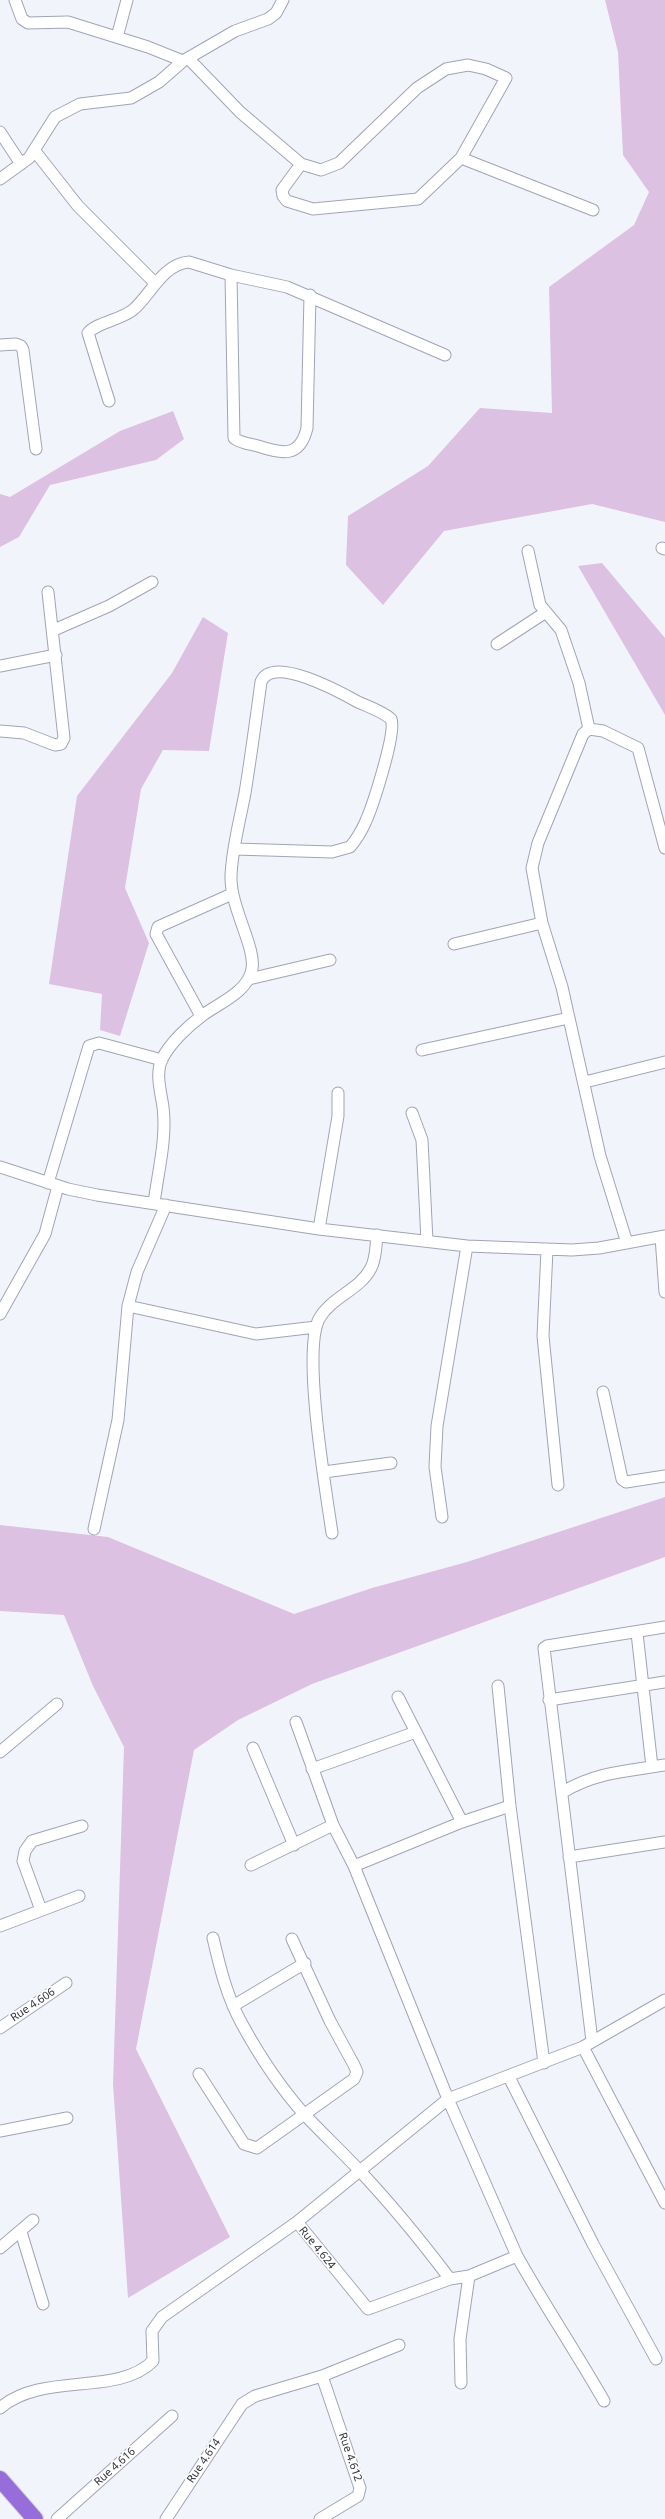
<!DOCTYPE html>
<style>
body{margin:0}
canvas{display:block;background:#f2f4fc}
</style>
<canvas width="665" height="2519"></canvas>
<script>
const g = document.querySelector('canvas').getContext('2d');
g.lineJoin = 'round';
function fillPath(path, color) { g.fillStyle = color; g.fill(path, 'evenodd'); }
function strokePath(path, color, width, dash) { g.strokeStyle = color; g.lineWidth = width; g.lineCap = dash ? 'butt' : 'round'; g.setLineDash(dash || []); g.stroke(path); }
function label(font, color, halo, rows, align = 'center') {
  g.font = font + ' "Noto Sans",sans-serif'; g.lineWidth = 3.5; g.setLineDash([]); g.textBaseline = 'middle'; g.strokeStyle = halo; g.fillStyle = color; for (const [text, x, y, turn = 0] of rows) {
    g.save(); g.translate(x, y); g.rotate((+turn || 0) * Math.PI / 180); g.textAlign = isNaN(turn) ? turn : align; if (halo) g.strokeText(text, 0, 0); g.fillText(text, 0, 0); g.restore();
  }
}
fillPath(new Path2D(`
 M 605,0 L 665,0 L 665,522 L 592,504 L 444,531 L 383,605 L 346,565 L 348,516 L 428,466 L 480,408 L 552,413 L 549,287 L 634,225 L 649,192 L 623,155 L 618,52 Z
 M 173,411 L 184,439 L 156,460 L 50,485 L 19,537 L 0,547 L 0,494 L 10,497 L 120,431 Z
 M 602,563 L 665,638 L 665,715 L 578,566 Z
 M 203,617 L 228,633 L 209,751 L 163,750 L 141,789 L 125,888 L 149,943 L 120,1036 L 100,1030 L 102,994 L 49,984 L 77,796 L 172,673 Z
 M 665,1497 L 665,1557 L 312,1684 L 238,1720 L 194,1750 L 136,2049 L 230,2237 L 128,2298 L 113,2084 L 124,1747 L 93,1686 L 64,1615 L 0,1611 L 0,1525 L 108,1537 L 294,1614 L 372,1588 L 467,1562 Z`), '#ddc1e2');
const minor = new Path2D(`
 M 15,0 L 22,19 L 28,23 L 68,22 L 148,47 L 183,61
 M 117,37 L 127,0
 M 188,58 L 240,112 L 301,164 L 321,170 L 339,163 L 417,88 L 446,69 L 468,65 L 486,69 L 506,78 L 461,158 L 418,199 L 313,209 L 287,201 L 283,196 L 282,190 L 301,164
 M 0,132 L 21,164
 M 34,150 L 78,206 L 155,283
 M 461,158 L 593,210
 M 0,179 L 29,158 L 55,117 L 80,104 L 131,98 L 159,82 L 183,61 L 235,31 L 268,19 L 276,13 L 283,0
 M 231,275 L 234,438 C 240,443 250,444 258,446 C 282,454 300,458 307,428 L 310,295
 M 0,345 L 16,344 L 21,346 L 23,350 L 36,449
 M 109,401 L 88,333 C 97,322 122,320 134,309 C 151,294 163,264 189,262 L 231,275 L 287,287 L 445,355
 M 662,548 L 665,549
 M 528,551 L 540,605 L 561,630 L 579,683 L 589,729
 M 54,630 L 109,606 L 152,582
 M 497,644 L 546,612
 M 0,666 L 56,655
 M 0,731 L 24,733 L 55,745 L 61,744 L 64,738 L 48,592
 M 454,944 L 542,923
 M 249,979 L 330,960
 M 201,1016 L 156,934 L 158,927 L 232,894
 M 422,1050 L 569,1018
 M 585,1082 L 665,1062
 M 412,1113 L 422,1140 L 427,1241
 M 0,1167 L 68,1189 L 97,1195 L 319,1229 L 467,1246 L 572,1250 L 599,1248 L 665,1236
 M 48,1183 L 89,1046 L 99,1043 L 162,1060
 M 154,1203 C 158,1172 167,1138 163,1107 C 161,1092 155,1074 162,1059 C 170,1043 188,1026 203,1015 C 219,1003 248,992 252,969 C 256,947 230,907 231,876 C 232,848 240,820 245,793 C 251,756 256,719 261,682 C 272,654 342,693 358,702 C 369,707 382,711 391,719 C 397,732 372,808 365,823 C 361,832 356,840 350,847 L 332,852 L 235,849
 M 319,1229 L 338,1116 L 338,1093
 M 661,1237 L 665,1292
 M 627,1243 L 600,1156 L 562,987 L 542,923 L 532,868 L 538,843 L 583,734 L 589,729 L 603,731 L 638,748 L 665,848
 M 547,1250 L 543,1336 L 558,1485
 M 128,1306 L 256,1334 L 316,1327
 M 0,1314 L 45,1234 L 58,1186
 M 603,1392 L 622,1479 L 626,1482 L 665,1476
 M 324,1472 L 391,1463
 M 442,1517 L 435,1467 L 437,1426 L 467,1246
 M 94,1529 L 118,1420 L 128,1306 L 137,1272 L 166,1205
 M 332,1533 C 326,1491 302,1352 319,1319 C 331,1297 360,1290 371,1268 C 376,1259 376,1245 377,1235
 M 637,1633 L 652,1767
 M 498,1686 L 510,1806 L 544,2063
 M 398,1697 L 462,1822
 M 549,1700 L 665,1682
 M 253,1748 L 294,1845
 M 0,1752 L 57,1704
 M 312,1769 L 416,1732
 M 563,1792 C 596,1772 628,1771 665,1765
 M 569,1857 L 665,1842
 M 251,1865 L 333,1825
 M 354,1866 L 462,1822 L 510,1806
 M 41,1910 L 23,1861 L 25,1851 L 32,1841 L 82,1826
 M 0,1926 L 79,1896
 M 213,1938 C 220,1968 227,1997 242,2024 C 259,2055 280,2087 304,2114 C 322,2133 341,2151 359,2170 C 392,2205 422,2242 450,2279
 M 233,2006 L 305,1963
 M 0,2028 L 66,1983
 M 592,2041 L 544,1648 L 547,1646 L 665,1627
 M 583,2047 L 665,2203
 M 199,2074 L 244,2144 L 257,2148 L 354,2079 L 357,2072 L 354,2065 L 330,2021 L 292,1939
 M 509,2077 L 593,2244 L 656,2359
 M 0,2131 L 67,2118
 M 297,2222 L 448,2099 L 583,2047 L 665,2000
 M 21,2232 L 43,2304
 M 0,2248 L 33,2220
 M 517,2256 C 545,2306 576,2352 604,2401
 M 461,2383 L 460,2339 L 469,2276
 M 0,2408 C 43,2371 117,2397 153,2361 L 152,2331 L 162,2317 L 297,2222 L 368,2309 L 450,2279 L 469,2276 L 517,2256 L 448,2099 L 354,1866 L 333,1825 L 296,1722
 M 57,2519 L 172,2416
 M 166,2519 L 242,2404 L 255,2396 L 322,2376 L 399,2345
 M 320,2519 L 358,2496 L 360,2488 L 322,2376`);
const highway = new Path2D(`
 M 0,2479 L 35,2519`);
strokePath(minor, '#a1a4b7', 13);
strokePath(highway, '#d2d3d4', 18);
strokePath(minor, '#fff', 11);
strokePath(highway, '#976ddc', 16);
label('11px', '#33353d', '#fff', [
 ["Rue 4.606",33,2005,-34],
 ["Rue 4.624",317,2248,51],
 ["Rue 4.612",350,2457,71],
 ["Rue 4.614",204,2461,-56],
 ["Rue 4.616",115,2467,-42]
]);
</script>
